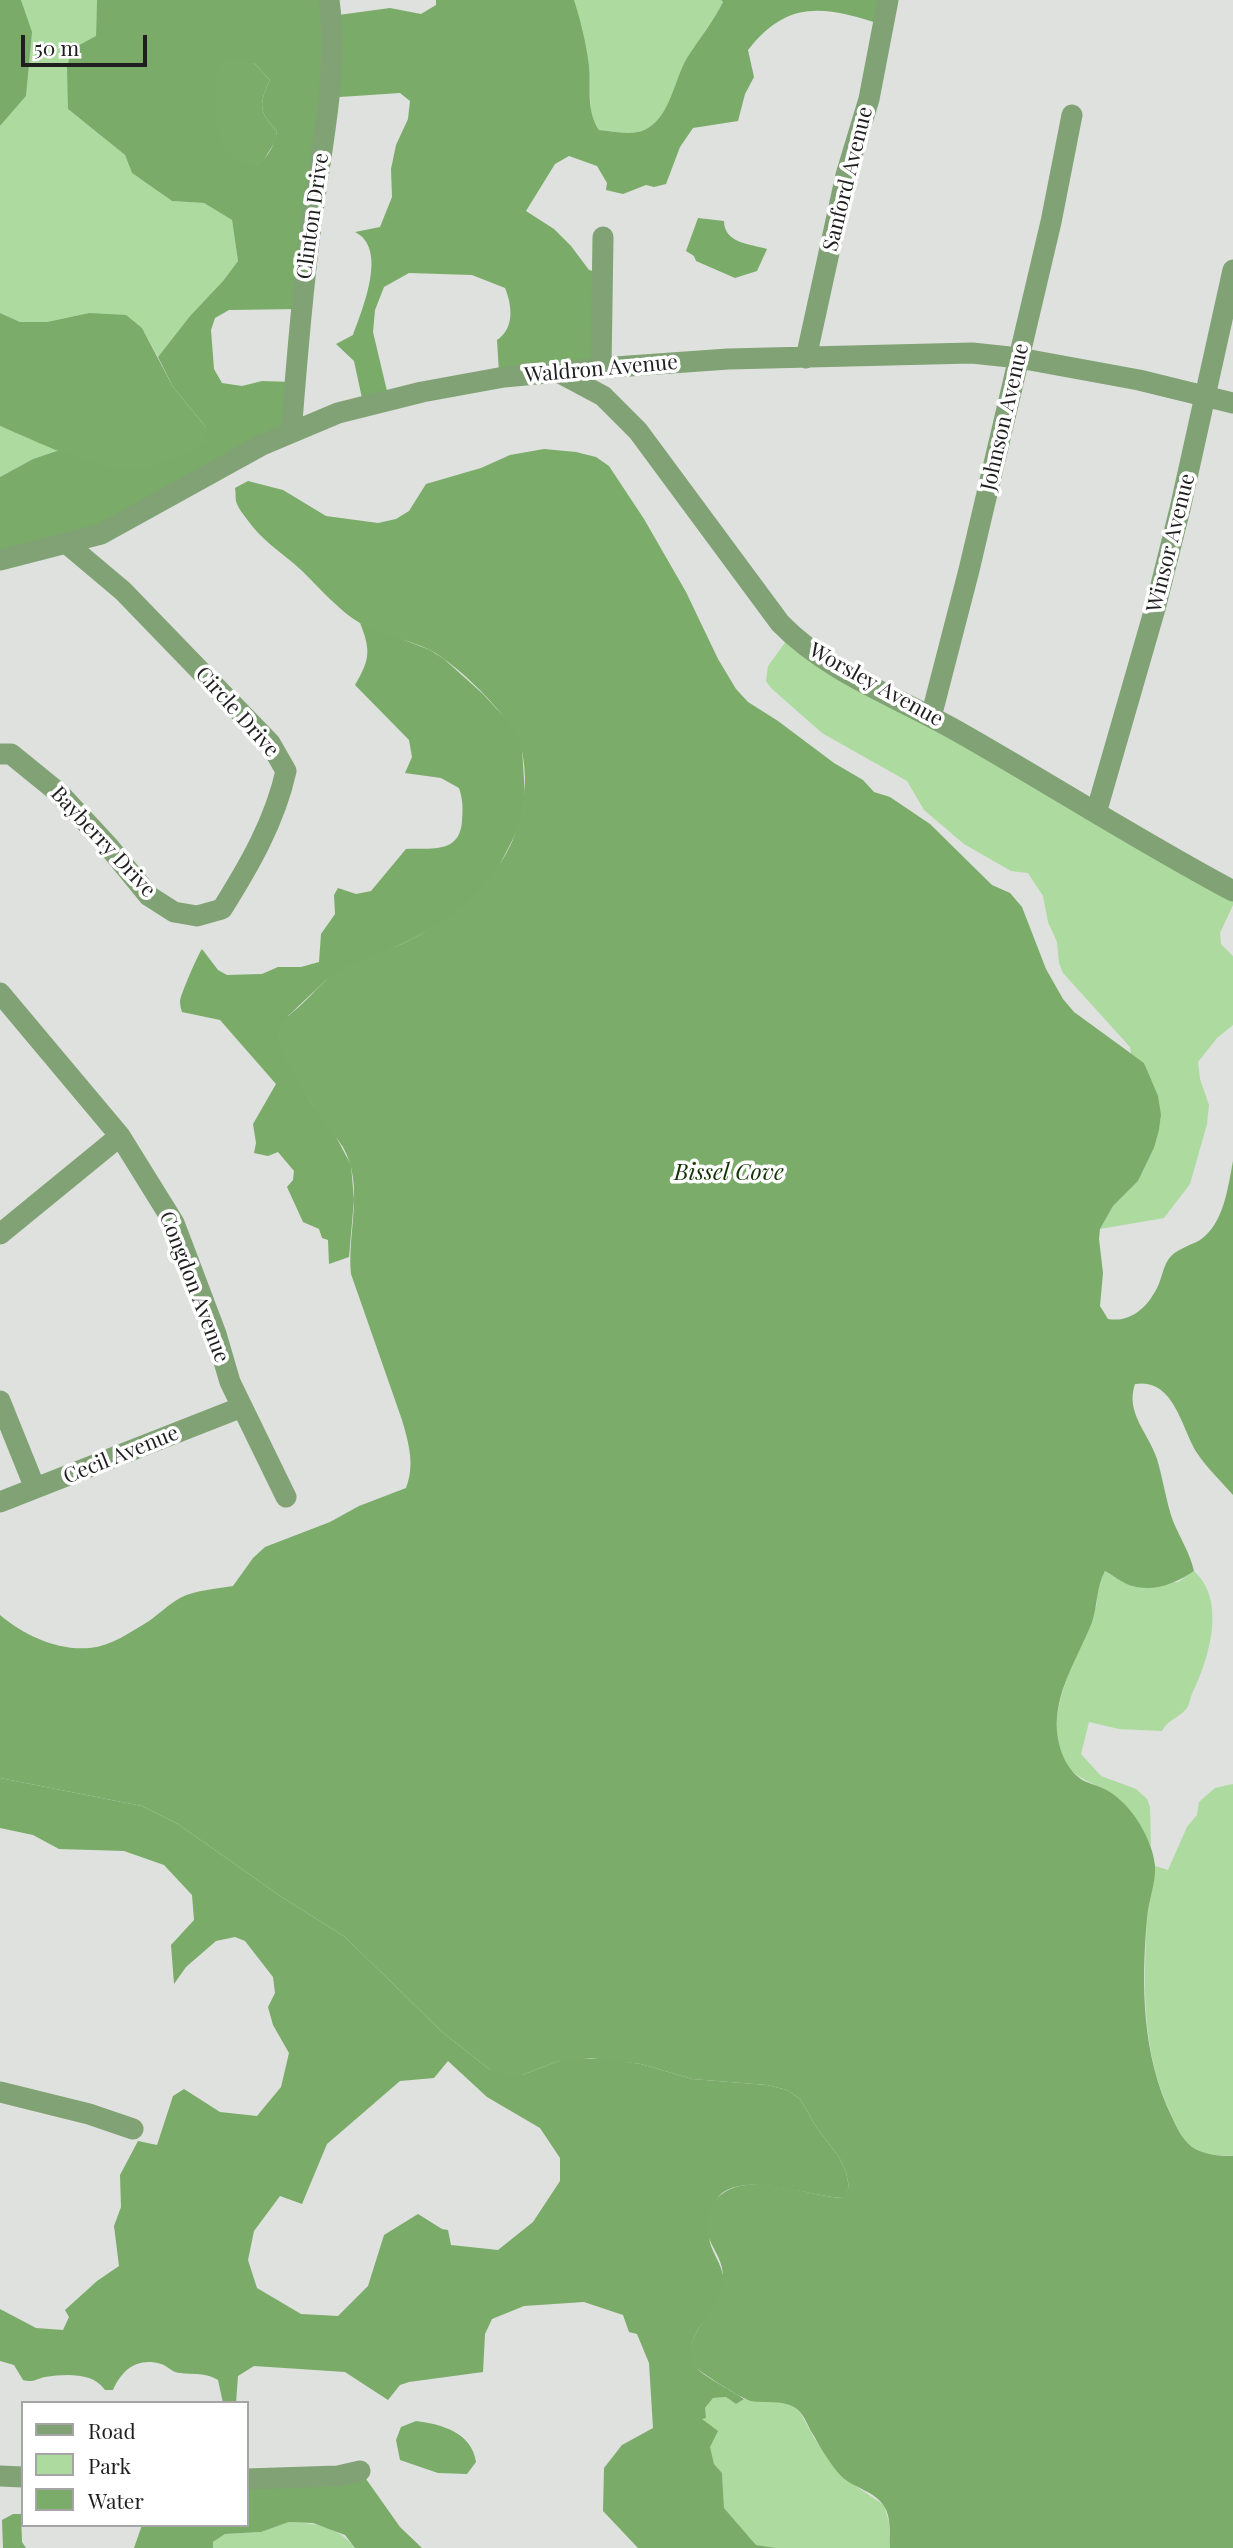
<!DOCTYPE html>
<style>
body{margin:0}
#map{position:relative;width:1233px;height:2548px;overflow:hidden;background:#dee1dd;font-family:"Playfair Display",serif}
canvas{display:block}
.legend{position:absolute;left:21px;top:2401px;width:228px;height:126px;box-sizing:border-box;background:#fff;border:2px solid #a5a5a5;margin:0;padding:9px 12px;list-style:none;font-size:21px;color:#1e1f1e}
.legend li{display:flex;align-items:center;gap:14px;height:35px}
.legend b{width:35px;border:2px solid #a5a5a5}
.scale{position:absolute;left:21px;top:35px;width:126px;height:32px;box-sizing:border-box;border:4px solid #1e1f1e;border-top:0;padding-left:9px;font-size:21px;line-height:24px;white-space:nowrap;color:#1e1f1e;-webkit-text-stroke:5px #fff;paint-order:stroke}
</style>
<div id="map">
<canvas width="1233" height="2548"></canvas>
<ul class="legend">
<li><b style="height:9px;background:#80a274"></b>Road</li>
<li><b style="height:19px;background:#adda9e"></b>Park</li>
<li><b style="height:19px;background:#7bac6a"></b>Water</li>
</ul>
<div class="scale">50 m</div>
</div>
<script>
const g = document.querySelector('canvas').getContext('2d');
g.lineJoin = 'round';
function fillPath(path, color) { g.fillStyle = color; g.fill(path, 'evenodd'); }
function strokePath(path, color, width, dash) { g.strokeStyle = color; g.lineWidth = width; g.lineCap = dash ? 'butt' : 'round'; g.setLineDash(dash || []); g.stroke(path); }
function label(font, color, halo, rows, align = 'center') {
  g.font = font + ' "Playfair Display",serif'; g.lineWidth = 7; g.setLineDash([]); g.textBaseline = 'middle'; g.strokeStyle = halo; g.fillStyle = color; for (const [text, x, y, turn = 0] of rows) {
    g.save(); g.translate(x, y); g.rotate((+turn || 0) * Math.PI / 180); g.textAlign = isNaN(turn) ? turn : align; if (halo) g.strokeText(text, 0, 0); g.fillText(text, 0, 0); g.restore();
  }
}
fillPath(new Path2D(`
 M 21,0 L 97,0 L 96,37 L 72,49 L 68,109 L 125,155 L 132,173 L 172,201 L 204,203 L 232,220 L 238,261 L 223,281 L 190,316 L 158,357 L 142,328 L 89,313 L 47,322 L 20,322 L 0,313 L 0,126 L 26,96 L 31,32 Z
 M 574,0 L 721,0 L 723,2 C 713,22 699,38 688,58 C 674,80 672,114 648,128 C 634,137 614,131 599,130 L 591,118 L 589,69 Z
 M 0,426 L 59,451 L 33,459 L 0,477 Z
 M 787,640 L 1233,890 L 1233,905 L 1220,933 L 1221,944 L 1233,956 L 1233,1025 L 1217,1038 L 1198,1062 L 1200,1079 L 1209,1105 L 1207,1124 L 1190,1184 L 1164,1218 L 1100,1229 L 1113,1206 L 1138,1181 L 1154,1148 L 1159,1130 L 1161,1115 L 1144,1063 L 1131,1054 L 1130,1047 L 1063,973 L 1059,963 L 1057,942 L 1048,922 L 1043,896 L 1028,873 L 1011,871 L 964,844 L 924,810 L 907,781 L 822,733 L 771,688 L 766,681 L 768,666 Z
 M 1105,1571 L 1129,1585 L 1178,1582 L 1194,1571 C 1227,1601 1209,1659 1192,1694 C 1190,1698 1189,1706 1186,1709 C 1179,1718 1168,1719 1162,1731 L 1119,1729 L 1089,1722 L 1081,1754 L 1101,1776 L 1136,1789 L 1147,1799 L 1150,1807 L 1151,1846 C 1142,1828 1130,1806 1113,1794 C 1099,1785 1083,1782 1071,1770 C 1032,1728 1082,1650 1096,1606 C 1098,1600 1096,1592 1098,1585 C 1099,1580 1103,1575 1105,1571 Z
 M 1233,1784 L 1233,2156 C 1219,2155 1204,2156 1192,2147 C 1181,2139 1177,2127 1172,2116 C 1142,2055 1143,1988 1147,1921 C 1148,1902 1156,1883 1154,1863 L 1155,1866 L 1168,1870 L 1187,1827 L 1197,1815 L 1199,1802 L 1215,1788 Z
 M 726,2397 L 736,2404 L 744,2399 L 784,2402 L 799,2410 L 814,2438 L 842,2477 L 884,2505 L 889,2522 L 890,2548 L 776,2548 L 756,2545 L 724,2508 L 722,2473 L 714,2464 L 701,2419 L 705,2408 L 713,2398 Z
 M 289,2522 C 315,2523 338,2526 355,2548 L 213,2548 L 213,2542 L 225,2534 L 261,2532 Z`), '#adda9e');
fillPath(new Path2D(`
 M 0,0 L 21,0 L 32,32 L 26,96 L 0,126 Z
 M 97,0 L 327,0 L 331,16 L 390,8 L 421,14 L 436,5 L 436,0 L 574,0 C 581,22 586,43 589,66 C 591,88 586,111 599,130 C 614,131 634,137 648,128 C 671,114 674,80 687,58 C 699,39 713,22 723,2 L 721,0 L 887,0 L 883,25 C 823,5 787,0 748,50 L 754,77 L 745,94 L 738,121 L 693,128 L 680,147 L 666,184 L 654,187 L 646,185 L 623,194 L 606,190 L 607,183 L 597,166 L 569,156 L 555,164 L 526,211 L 554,229 L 571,246 L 589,270 L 600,273 L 603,359 L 499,373 L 497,340 C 515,328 512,305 505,288 L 472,275 L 409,273 L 384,287 L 375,310 L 373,332 L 387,391 L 363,403 L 354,361 L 336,344 L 353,335 C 363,308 388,248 355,232 L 380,227 L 392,197 L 391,169 L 396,145 L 408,119 L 410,101 L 400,93 L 325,98 L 299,309 L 229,310 L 215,318 L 211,330 L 214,369 L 222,383 L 242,386 L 262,381 L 293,382 L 291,429 L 96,534 L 0,558 L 0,477 L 33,459 L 60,450 L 206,427 L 173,387 L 158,357 L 190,316 L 223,281 L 238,261 L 232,220 L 204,203 L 172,201 L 132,173 L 125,155 L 68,109 L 67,67 L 72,49 L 96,36 ZM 254,63 L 270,80 C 259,104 258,111 277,131 C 275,143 269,158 257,164 Z
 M 698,218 L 724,221 C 724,243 750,244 767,249 L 757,271 L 735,278 L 696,261 L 694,256 L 686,251 Z
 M 360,623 L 430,650 L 444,659 L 483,694 L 507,720 L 517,734 L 522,748 L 525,796 L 522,814 L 517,831 L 499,866 L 487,883 L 461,909 L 445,921 L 410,940 L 326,980 L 288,1016 L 309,1099 L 334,1133 L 351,1165 L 354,1200 L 349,1257 L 329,1264 L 328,1240 L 322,1238 L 319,1229 L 303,1222 L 287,1187 L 293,1180 L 294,1171 L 278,1152 L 268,1156 L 254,1153 L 256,1143 L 253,1124 L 276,1084 L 220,1020 L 182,1012 C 181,1009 180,1005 180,1001 C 180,996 199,952 202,949 L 218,970 L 227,975 L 262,974 L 278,967 L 301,967 L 319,962 L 321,934 L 335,914 L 334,895 L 338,888 L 356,894 L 371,891 L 406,849 C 431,848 460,854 462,821 C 463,809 463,800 459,788 L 441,778 L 405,773 L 412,757 L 409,740 L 355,685 C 370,660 371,650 360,623 Z
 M 0,1778 L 142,1806 L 178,1824 L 280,1896 L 345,1937 L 441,2031 L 489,2069 L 522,2075 L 556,2062 L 574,2058 L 606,2059 L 641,2064 L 692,2079 L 767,2085 L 787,2090 L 800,2099 L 817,2128 L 839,2157 L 846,2172 L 849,2187 L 844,2198 C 811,2197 758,2175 727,2190 C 712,2197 707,2221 709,2237 C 710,2251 723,2264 724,2282 C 725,2312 681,2329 693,2363 C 696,2373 733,2391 744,2399 L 736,2404 L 726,2397 L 713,2398 L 705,2408 L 706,2418 L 702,2419 L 718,2431 L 710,2447 L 714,2464 L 722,2473 L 724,2508 L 756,2545 L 776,2548 L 638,2548 L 603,2511 L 604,2468 L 622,2445 L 653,2428 L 649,2363 L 637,2334 L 629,2332 L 623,2315 L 584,2302 L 524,2306 L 492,2319 L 485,2334 L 483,2372 L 409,2382 L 400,2385 L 388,2400 L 345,2372 L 254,2366 L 238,2376 L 236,2403 L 223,2403 L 218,2380 C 203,2371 191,2376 175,2372 C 170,2370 166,2365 161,2364 C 137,2357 122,2370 113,2390 L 105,2390 C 93,2372 65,2374 45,2377 C 36,2379 33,2383 23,2380 L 14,2365 L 0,2361 L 0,2309 L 36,2328 L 63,2330 L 69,2317 L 65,2310 L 97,2281 L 119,2266 L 114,2226 L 121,2207 L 120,2175 L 138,2141 L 157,2145 L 173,2096 L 184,2089 L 220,2112 L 257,2116 L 281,2087 L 289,2053 L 273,2025 L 268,2007 L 275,1993 L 273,1977 L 245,1941 L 235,1937 L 216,1941 L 186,1967 L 174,1984 L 171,1945 L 194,1920 L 192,1895 L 164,1865 L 124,1851 L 59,1849 L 33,1835 L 0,1828 ZM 448,2061 L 487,2097 L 540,2128 L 560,2158 L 560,2181 L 533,2222 L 498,2250 L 451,2245 L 448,2230 L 442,2229 L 418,2214 L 384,2235 L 368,2286 L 338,2316 L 301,2314 L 257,2288 L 248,2260 L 254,2231 L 280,2196 L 302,2204 L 327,2144 L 400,2081 L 434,2078 Z
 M 359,2469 L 400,2527 L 422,2548 L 355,2548 L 345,2535 L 313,2523 L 289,2522 L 261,2532 L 225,2534 L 213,2542 L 213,2548 L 134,2548 L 142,2525 L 247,2525 L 247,2477 Z
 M 13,2514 L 21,2514 L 22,2542 L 26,2548 L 3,2548 L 2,2520 Z`), '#7aab69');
fillPath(new Path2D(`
 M 228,56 L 254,63 L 270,80 C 259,104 258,111 277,131 L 275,142 L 263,161 L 257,164 L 238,163 L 227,153 L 214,123 L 216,74 Z
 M 0,313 L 20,322 L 47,322 L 89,313 L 126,315 L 142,328 L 173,387 L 206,427 L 206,442 C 189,451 160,468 141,469 C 99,473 38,442 0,426 Z
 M 544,449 L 576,452 L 596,457 L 609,466 L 644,519 L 686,592 L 718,659 L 736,689 L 748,702 L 778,721 L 834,763 L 863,780 L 874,792 L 890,797 L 930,824 L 992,885 L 1010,893 L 1022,907 L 1046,969 L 1063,999 L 1074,1012 L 1144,1063 L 1158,1096 L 1161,1115 L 1159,1130 L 1154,1148 L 1138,1181 L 1113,1206 L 1100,1229 L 1099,1239 L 1103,1273 L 1100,1306 L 1108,1319 C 1131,1323 1148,1307 1158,1286 C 1162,1277 1163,1268 1168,1260 C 1175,1249 1190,1246 1200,1240 C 1224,1224 1228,1187 1233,1161 L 1233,1495 C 1221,1481 1207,1468 1197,1453 C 1181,1427 1174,1378 1135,1384 C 1125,1413 1148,1432 1157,1459 C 1163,1479 1166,1501 1173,1521 C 1180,1538 1190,1553 1194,1571 C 1175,1584 1152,1593 1129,1585 C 1121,1582 1113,1575 1105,1571 C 1096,1587 1098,1604 1092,1622 C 1078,1658 1054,1692 1057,1732 C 1059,1751 1067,1771 1084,1781 C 1094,1785 1105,1788 1113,1794 C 1134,1809 1153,1841 1155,1866 C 1156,1884 1148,1901 1147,1919 C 1141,1985 1142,2056 1172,2117 C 1177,2128 1182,2139 1192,2147 C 1204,2155 1219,2156 1233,2156 L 1233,2548 L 890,2548 C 889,2535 892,2518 884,2506 C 875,2491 853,2488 841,2476 C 831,2465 821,2449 814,2436 C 808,2428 805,2415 797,2409 C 783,2399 767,2404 751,2401 C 744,2400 696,2370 693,2365 C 677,2333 731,2308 722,2268 C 719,2252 703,2237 706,2218 C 706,2217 710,2210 710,2209 C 733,2162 805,2197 843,2198 L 849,2187 L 846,2172 L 839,2157 L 817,2128 L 800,2099 L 787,2090 L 767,2085 L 692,2079 L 641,2064 L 590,2058 L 556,2062 L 522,2075 L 507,2077 L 489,2069 L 441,2031 L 345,1937 L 280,1896 L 178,1824 L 142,1806 L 0,1778 L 0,1615 C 24,1635 57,1651 90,1648 C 111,1646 131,1632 149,1621 C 159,1614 169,1604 180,1598 C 195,1590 216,1589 233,1586 L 253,1558 L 265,1547 L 330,1522 L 359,1506 L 406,1488 C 415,1465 409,1444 402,1420 L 351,1274 C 347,1232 365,1186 343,1147 C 328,1123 273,1058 278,1032 C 280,1020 294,1012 302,1004 C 314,993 324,980 337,971 C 357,958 385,953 406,942 C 481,905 539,840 522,751 C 517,721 457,664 430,650 C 408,639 381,636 360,623 C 339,611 318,586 300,569 C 280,551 262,541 246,518 C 243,514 239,509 237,504 C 235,500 236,493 235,488 L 248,481 L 283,490 L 326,516 L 378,523 L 396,519 L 409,511 L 426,484 L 481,468 L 510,455 Z
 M 416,2421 C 442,2424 472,2433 476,2462 L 467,2474 L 438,2473 L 400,2460 L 396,2440 L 401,2427 Z`), '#7bac6a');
strokePath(new Path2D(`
 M 806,358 L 846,175 L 869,99 L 888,0
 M 601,368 L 603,237
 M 558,372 L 603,396 L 638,431 L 780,623 C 827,672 899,698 957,731 C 1049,783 1139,841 1233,891
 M 291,433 C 297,361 302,290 312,219 C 321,147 339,73 329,0
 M 0,560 L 101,534 L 262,445 L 338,413 L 422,392 L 504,377 L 601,368 L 728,359 L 972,353 L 1019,358 L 1139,380 L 1233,403
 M 931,717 L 969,570 L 1051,222 L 1072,115
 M 0,754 L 11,754 L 59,793 L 109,847 L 149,896 L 174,912 L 197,916 L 222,909 C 249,866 275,821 286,771 L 270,743 L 123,591 L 66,543
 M 1096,813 L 1156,605 L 1180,509 L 1233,270
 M 0,993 L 120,1136 L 174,1223 L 216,1334 L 230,1382 L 286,1497
 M 0,1234 L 120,1136
 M 0,1401 L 35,1488
 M 0,1502 L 242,1407
 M 0,2092 L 89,2114 L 133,2129
 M 0,2476 L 23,2477
 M 247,2479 L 338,2476 L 360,2471`), '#80a274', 21);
label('21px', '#1e1f1e', '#fff', [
 ["Sanford Avenue",848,179,-76],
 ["Clinton Drive",313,216,-82],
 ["Waldron Avenue",601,369,-5],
 ["Johnson Avenue",1005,417,-77],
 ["Winsor Avenue",1171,543,-76],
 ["Worsley Avenue",876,685,29],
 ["Circle Drive",237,712,48],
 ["Bayberry Drive",103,842,47],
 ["Congdon Avenue",194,1287,69],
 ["Cecil Avenue",121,1455,-22]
]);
label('italic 23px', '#133304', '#fff', [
 ["Bissel Cove",729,1173]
]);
</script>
